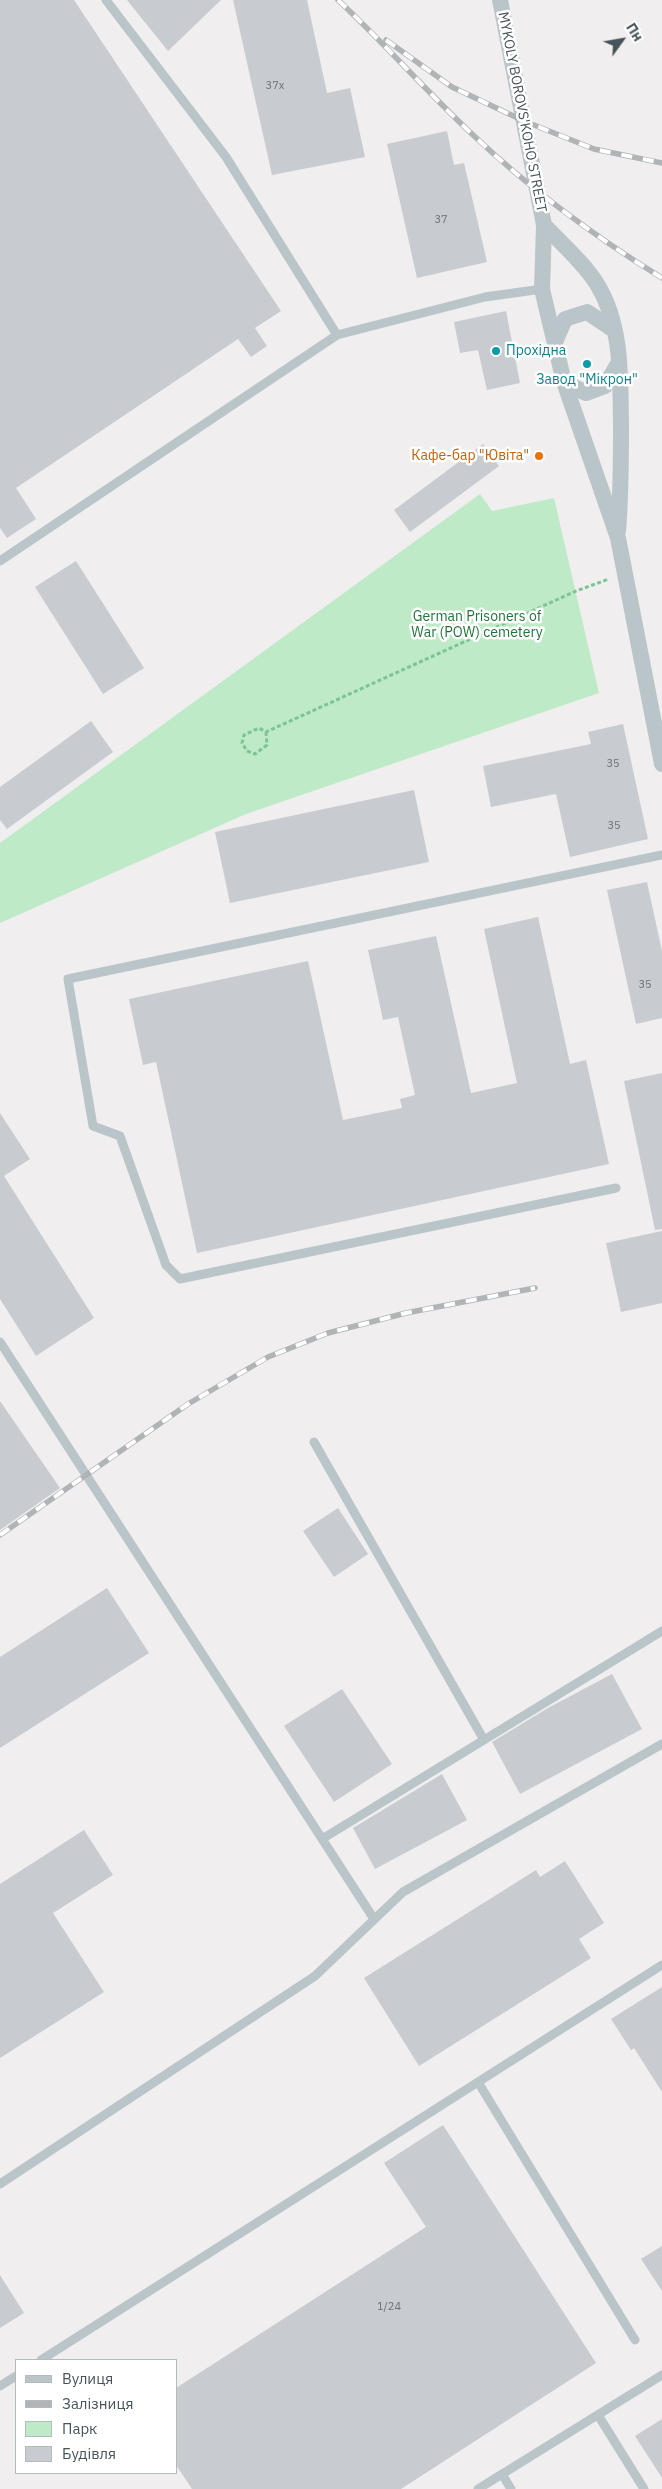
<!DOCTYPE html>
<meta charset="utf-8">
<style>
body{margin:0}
#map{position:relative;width:662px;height:2489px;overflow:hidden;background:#f0eeee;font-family:"IBM Plex Sans",sans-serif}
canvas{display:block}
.legend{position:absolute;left:15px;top:2359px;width:162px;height:115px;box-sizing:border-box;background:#fff;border:1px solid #b5bbbd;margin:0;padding:6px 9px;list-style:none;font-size:15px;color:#475459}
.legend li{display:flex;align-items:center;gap:10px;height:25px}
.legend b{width:25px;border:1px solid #b5bbbd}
.north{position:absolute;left:597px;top:15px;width:50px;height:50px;-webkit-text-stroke:4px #fff;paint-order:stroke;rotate:58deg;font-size:14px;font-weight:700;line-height:20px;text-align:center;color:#475459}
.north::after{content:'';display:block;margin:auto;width:18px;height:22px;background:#475459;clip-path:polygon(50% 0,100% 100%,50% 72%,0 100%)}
</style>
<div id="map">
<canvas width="662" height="2489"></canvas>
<ul class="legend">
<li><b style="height:6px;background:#bac5c9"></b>Вулиця</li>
<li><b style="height:6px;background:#b0b4b7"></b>Залізниця</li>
<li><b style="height:14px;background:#bfeac7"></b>Парк</li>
<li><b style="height:14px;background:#c8ccd0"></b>Будівля</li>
</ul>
<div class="north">Пн</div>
</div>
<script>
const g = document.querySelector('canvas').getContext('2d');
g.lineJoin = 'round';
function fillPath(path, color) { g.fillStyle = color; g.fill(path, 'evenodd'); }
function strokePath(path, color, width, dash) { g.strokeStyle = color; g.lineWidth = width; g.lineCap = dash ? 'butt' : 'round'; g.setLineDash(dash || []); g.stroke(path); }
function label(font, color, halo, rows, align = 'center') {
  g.font = font + ' "IBM Plex Sans",sans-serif'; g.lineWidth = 5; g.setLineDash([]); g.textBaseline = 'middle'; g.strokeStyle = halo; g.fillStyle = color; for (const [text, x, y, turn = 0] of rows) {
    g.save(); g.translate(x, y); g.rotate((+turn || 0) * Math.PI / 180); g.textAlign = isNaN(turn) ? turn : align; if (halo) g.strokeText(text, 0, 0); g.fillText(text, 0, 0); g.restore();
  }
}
fillPath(new Path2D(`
 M 480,494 L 492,511 L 554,498 L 599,693 L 246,814 L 0,923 L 0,843 Z`), '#bfeac7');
fillPath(new Path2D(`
 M 0,0 L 74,0 L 281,311 L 255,328 L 267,346 L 251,357 L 238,339 L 16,488 L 36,519 L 7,538 L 0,528 Z
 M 127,0 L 221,0 L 168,51 Z
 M 233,0 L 307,0 L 327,93 L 350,88 L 365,157 L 272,175 Z
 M 447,131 L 454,165 L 464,163 L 487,262 L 417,278 L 387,144 Z
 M 506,311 L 520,383 L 487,390 L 478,350 L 460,353 L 454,322 Z
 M 483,444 L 499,466 L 410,532 L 394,510 Z
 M 76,561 L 144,668 L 103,694 L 35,587 Z
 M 91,721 L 113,752 L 7,829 L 0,820 L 0,787 Z
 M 623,724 L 648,839 L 570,857 L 556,794 L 491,807 L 483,766 L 591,744 L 588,732 Z
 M 414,790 L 429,862 L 230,903 L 215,832 Z
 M 647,882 L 662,951 L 662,1018 L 636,1024 L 607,890 Z
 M 538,917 L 570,1064 L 586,1060 L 609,1164 L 197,1253 L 156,1062 L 143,1065 L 129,999 L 308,961 L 343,1120 L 402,1108 L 400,1099 L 415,1095 L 398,1017 L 383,1020 L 368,950 L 436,936 L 471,1093 L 517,1083 L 484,929 Z
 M 662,1073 L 662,1229 L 655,1230 L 624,1081 Z
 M 0,1113 L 30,1159 L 4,1176 L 94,1318 L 36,1356 L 0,1299 Z
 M 662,1231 L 662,1303 L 621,1312 L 606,1243 Z
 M 0,1401 L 60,1488 L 0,1530 Z
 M 338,1508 L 368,1554 L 334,1577 L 303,1531 Z
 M 107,1588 L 149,1653 L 0,1748 L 0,1657 Z
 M 612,1674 L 642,1729 L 520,1794 L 492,1742 L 548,1708 Z
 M 342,1689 L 392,1764 L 334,1802 L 284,1726 Z
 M 442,1774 L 467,1820 L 375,1869 L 353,1828 Z
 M 84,1830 L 113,1875 L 53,1913 L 104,1992 L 0,2058 L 0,1884 Z
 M 565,1861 L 604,1923 L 579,1939 L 591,1958 L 419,2066 L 364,1978 L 536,1870 L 540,1877 Z
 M 662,1987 L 662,2092 L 634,2048 L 631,2050 L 611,2019 Z
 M 443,2125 L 596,2363 L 401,2489 L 192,2489 L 176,2465 L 176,2388 L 426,2227 L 384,2163 Z
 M 662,2246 L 662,2291 L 641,2259 Z
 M 0,2275 L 24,2313 L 0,2328 Z
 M 662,2419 L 662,2478 L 635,2436 Z`), '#c8ccd0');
strokePath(new Path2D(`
 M 266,732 L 267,745 L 255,754 L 247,751 L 242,743 L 244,735 L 259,728 L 266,732 L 576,591 L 609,579`), '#7ac592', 3, [4, 2.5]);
strokePath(new Path2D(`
 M 106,0 L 226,157 L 337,335
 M 0,561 L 337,335 L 485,297 L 542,289
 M 616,1188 L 180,1279 L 166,1265 L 120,1136 L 93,1126 L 68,979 L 662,855
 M 0,1342 L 374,1919
 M 314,1442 L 484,1740
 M 322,1839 L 662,1631
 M 478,2082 L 635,2340
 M 0,2184 L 315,1976 L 403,1892 L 662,1744
 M 41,2360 L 662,1965
 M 0,2386 L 16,2376
 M 598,2415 L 644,2489
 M 502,2474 L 511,2489
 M 478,2489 L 662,2375`), '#bac5c9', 9);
strokePath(new Path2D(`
 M 500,0 L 544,225 L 542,289 L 564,382 L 618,538 L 662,764
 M 544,225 C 562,244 583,262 597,284 C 623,326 620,379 621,425 C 621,461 621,496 618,531
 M 555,342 L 565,319 L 587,312 L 614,330
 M 564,382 L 586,393 L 605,386 L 619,362`), '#bac5c9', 16);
const rail = new Path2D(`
 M 338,0 C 384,43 426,91 472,134 C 530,189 594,236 662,278
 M 386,40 L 452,87 L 524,121 L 594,149 L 662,163
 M 0,1535 L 188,1404 L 268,1357 L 328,1333 L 406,1313 L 535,1288`);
strokePath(rail, '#b0b4b7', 5.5);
strokePath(rail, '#fff', 4, [11]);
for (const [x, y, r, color] of [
 [496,351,5,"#0f9aa8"],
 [587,364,5,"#0f9aa8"],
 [539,456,5,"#e8710a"]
]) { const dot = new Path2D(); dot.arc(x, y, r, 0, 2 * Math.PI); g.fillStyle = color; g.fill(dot); strokePath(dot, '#fff', 2); }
label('11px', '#677277', null, [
 ["37х",275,86],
 ["37",441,220],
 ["35",613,764],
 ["35",614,826],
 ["35",645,985],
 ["1/24",389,2307]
]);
label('14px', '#475459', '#fff', [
 ["MYKOLY BOROVS'KOHO STREET",522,112,79]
]);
label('14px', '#0d838f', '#fff', [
 ["Прохідна",506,351],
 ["Завод \"Мікрон\"",587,380,"center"]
], 'left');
label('14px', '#c56008', '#fff', [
 ["Кафе-бар \"Ювіта\"",529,456]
], 'right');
label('14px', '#1f7439', '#fff', [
 ["German Prisoners of",477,617],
 ["War (POW) cemetery",477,633]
]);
</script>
